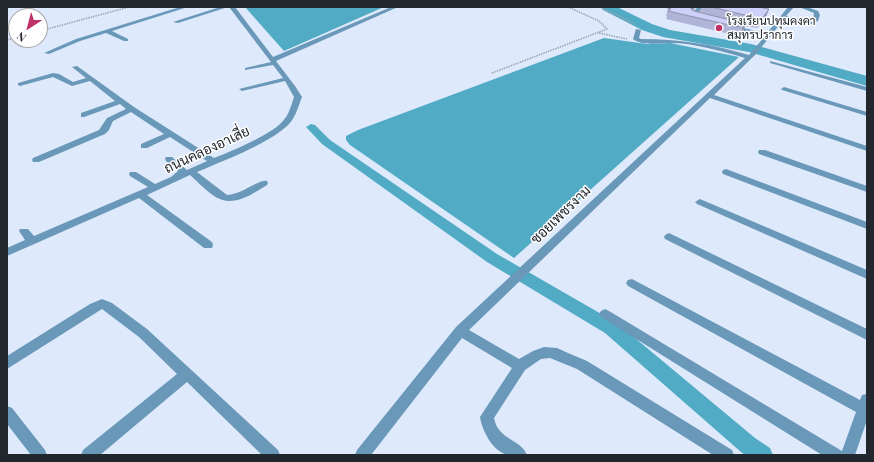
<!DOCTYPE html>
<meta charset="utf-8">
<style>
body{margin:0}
#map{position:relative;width:874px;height:462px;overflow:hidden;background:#deeafc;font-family:"Playfair Display",serif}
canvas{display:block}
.frame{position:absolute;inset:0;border:8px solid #22262d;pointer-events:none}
.north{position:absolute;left:8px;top:8px;width:40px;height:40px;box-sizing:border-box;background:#fff;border:1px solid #a7a8ab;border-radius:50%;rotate:216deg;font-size:11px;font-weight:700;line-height:16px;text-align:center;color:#22262d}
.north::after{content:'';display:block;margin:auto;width:14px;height:18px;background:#be3268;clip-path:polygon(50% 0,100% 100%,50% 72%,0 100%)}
</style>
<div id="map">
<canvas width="874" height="462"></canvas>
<div class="frame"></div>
<div class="north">N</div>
</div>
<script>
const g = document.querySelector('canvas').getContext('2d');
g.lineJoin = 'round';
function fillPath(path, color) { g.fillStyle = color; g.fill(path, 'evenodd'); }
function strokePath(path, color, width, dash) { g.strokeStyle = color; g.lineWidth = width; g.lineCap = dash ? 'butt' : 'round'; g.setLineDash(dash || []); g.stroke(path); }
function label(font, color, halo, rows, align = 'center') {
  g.font = font + ' "Playfair Display",Sarabun,serif'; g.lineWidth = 3; g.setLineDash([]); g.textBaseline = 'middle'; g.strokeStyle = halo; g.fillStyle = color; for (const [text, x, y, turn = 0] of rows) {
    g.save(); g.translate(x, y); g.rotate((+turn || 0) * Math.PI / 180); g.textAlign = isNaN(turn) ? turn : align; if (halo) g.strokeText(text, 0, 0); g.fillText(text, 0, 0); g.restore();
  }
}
fillPath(new Path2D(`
 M 245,7 L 384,7 L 284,51 Z
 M 604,38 L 647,44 L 670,43 L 739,57 L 514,258 L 350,145 L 346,140 L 346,136 L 358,130 Z`), '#51abc4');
fillPath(new Path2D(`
 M 311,124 L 315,125 L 330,140 L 497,254 L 617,323 L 755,438 L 770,448 L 773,455 L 745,455 L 741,452 L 605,333 L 487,262 L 322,144 L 306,127 Z`), '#51abc4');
fillPath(new Path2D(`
 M 601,7 L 617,7 L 652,24 L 670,30 L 751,44 L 867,76 L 867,86 L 749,52 L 663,37 L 642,30 L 603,10 Z`), '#51abc4');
strokePath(new Path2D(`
 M 600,7 L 633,23
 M 40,31 L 129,7
 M 599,33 L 627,39
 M 7,40 L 16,37
 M 492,73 L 607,29 L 599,21 L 568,7`), '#9aa3b1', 1.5, [1.5, 1]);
fillPath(new Path2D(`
 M 180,7 L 188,7 L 112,31 L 128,39 L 128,41 L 124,41 L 106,33 L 80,41 L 49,54 L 44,53 L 76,39 Z
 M 220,7 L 228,7 L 178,23 L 173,22 Z
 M 229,7 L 235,7 L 273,57 L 391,7 L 398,7 L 276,61 L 295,86 L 302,97 C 298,107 295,120 286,127 C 265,145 223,161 197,172 L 227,195 C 241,195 259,179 267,181 L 268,183 L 267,185 C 254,193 236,206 220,199 C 211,196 198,182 190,175 L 147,195 L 212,242 L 213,245 L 212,248 L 204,248 L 139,198 L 7,256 L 7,248 L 25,240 L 19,231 L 20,229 L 28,229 L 34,236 L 148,187 L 130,176 L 129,174 L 130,172 L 136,172 L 155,184 L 171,177 L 178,171 L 166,161 L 165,159 L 166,157 L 172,157 L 187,170 L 207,161 L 170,137 L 147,148 L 141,148 L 141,144 L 164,134 L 131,112 L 113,121 L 109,130 L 105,134 L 39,162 L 33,162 L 32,160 L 33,158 L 99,130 L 107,118 L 126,109 L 120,104 L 84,117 L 81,117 L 81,113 L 115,101 L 90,81 L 72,86 L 53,77 L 20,86 L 18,85 L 18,83 L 53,73 L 59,74 L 73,82 L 86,78 L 72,67 L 77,66 L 134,107 L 214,158 C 230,152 272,134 282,122 C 289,115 291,106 294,97 L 285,81 L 242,91 L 239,89 L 283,78 L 273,65 L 245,70 L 245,68 L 271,62 Z
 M 698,7 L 704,7 L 696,15 L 702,19 L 699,21 L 690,15 Z
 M 788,7 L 794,7 L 786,16 L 809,21 L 813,20 L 814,13 L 799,7 L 807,7 L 818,11 L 820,15 L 818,21 L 809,25 L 784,19 L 756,54 L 714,95 L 867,146 L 867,151 L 710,98 L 469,330 L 519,359 L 533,351 L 544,347 L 557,348 L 568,353 L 587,361 L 732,450 L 734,455 L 713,455 L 577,369 L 550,358 L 541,359 L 525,370 L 494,418 C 498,440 521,439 527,455 C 521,455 515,456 509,455 C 493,453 482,430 480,417 L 512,368 L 462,338 L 371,455 L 355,455 L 357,450 L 456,327 L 745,58 C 721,51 695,43 669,43 C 659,43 641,46 633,39 L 636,29 L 641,30 L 639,38 L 641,39 C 680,39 711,44 749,55 L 765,36 L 728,27 L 728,25 L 767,33 Z
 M 770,61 L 867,87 L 867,91 L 770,63 Z
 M 784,87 L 867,112 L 867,116 L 782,90 L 781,89 Z
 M 759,150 L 765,150 L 867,186 L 867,192 L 759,154 L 758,152 Z
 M 726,169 L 867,222 L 867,229 L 723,174 L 722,172 L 723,170 Z
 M 700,199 L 867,270 L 867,279 L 697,204 L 695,202 Z
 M 669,233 L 867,329 L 867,340 L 665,239 L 664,237 L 665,235 Z
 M 632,279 L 860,400 L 862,395 L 867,394 L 867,420 L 855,455 L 822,455 L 601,317 L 599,314 L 601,311 L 605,309 L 609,311 L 842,451 L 856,412 L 628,286 L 626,283 L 628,280 Z
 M 102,299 L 112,303 L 147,329 L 278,450 L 280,455 L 262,455 L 187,382 L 100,455 L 81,455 L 83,450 L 177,374 L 139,337 L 102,309 L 7,369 L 7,356 L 90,304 Z
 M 7,406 L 12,408 L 45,450 L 47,455 L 31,455 L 7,424 Z`), '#6a98b8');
fillPath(new Path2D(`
 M 696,7 L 693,10 L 694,11 L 700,12 L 701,7 L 758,7 L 769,9 L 765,19 L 757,28 L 745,26 L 743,32 L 740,35 L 735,34 L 734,35 L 666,19 L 667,16 L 666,16 L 668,8 Z`), '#b0b4d6');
fillPath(new Path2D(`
 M 691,7 L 696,7 L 689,14 Z
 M 769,9 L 765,19 L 757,28 L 762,19 Z
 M 746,24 L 743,32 L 740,35 L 743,27 Z`), '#9092ae');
const building = new Path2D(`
 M 670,7 L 691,7 L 691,9 L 694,11 L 746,24 L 743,27 L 738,26 L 738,27 L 668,11 L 671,9 L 668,8 Z
 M 712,7 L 758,7 L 769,9 L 762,19 Z`);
fillPath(building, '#cdd1f9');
strokePath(building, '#9092ae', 1);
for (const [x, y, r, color] of [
 [719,28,4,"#be3268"]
]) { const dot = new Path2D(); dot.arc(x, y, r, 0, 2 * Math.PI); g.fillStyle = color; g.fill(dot); strokePath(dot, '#fff', 1.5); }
label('12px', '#22262d', '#fff', [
 ["โรงเรียนปทุมคงคา",727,21],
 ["สมุทรปราการ",727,35]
], 'left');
label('14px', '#22262d', '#fff', [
 ["ถนนคลองอาเสี่ย",207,150,-25],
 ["ซอยเพชรงาม",561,215,-44]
]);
</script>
